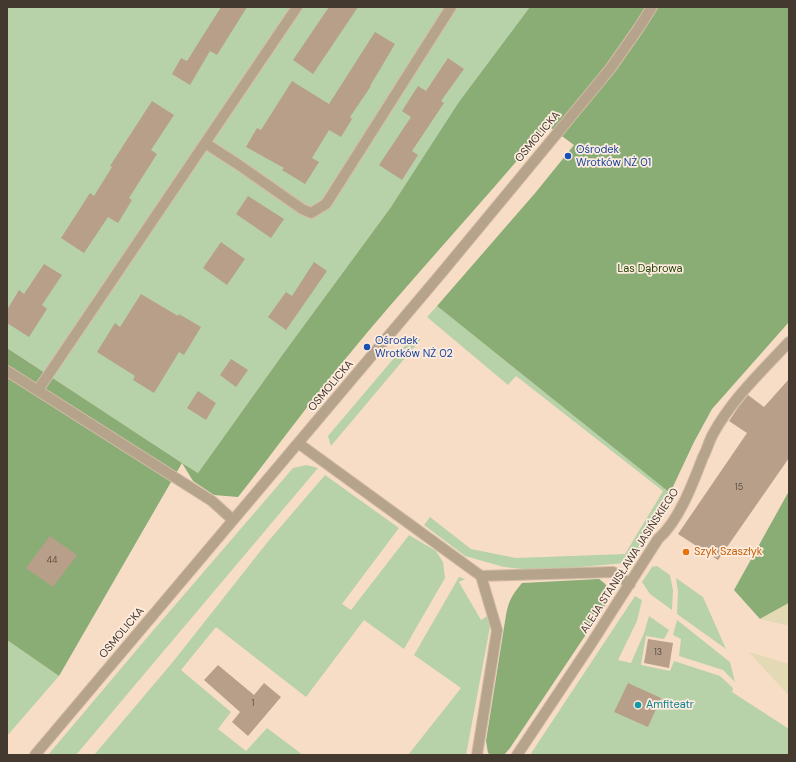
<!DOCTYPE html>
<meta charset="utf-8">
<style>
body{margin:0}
#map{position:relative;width:796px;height:762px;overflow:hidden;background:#f8ddc6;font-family:"DM Sans",sans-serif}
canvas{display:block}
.frame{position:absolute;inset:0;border:8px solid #43392f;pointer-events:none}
</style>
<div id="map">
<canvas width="796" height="762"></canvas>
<div class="frame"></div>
</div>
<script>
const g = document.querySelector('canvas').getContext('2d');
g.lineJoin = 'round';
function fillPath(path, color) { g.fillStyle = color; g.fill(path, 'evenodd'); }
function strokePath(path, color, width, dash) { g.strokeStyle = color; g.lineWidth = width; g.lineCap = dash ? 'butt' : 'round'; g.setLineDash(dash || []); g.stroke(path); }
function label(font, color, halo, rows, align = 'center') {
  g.font = font + ' "DM Sans",sans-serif'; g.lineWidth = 3.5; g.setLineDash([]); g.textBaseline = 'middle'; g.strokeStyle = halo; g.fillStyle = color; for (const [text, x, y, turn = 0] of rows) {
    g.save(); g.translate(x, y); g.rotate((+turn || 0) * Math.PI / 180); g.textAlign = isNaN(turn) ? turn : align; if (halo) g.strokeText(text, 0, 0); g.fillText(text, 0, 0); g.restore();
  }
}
fillPath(new Path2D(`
 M 7,7 L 533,7 L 391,207 L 283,354 L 198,473 L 182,463 L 7,348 Z
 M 437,306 L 670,493 C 663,507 643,554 631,561 C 631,561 626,563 625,563 L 559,569 L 531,570 L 504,567 L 465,556 L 424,525 L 430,517 L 471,549 L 516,558 L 625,554 L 663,491 L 516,376 L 508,385 L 427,317 Z
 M 411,338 L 421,339 L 331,446 L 328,436 Z
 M 307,465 L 318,468 L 76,755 L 48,755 L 145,640 L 293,468 Z
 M 325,475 L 399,528 L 342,604 L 351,610 L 409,535 L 436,551 L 443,562 L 445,578 L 404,649 L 364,620 L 306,697 L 216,627 L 181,670 L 231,712 L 218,729 L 246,751 L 267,728 L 303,755 L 94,755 L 172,663 L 266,544 Z
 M 657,566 L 670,575 L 673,590 L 672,610 L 650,594 L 642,582 L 652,567 Z
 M 459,577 L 465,579 L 459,582 L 481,620 L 487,616 L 490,627 L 466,755 L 408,755 L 461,688 L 414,655 Z
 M 676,578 L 703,597 L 726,649 L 677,614 L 678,592 Z
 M 635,596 L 642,600 L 637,621 L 618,660 L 631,663 L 644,633 L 649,616 L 669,630 L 664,639 L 646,636 L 641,665 L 670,671 L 674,661 L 720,676 L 733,688 L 732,692 L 789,729 L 789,755 L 530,755 Z
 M 677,620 L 730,662 L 735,682 L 723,670 L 679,656 L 681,639 L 673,635 Z
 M 7,640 L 59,676 L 7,736 Z`), '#b7d2a8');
fillPath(new Path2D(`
 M 530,7 L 789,7 L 789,322 L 712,409 L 694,442 L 670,493 L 437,306 L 536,192 L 574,145 L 547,125 C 480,206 408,282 342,363 C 306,407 273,453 238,497 L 214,495 L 193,481 L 182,463 L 59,676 L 7,640 L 7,348 L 182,463 L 198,473 L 283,354 L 391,207 L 459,102 Z
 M 789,491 L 789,603 L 760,619 L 734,590 Z
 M 599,579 C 608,585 609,588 609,600 L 510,748 L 504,755 L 491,755 L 488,753 L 486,741 L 506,615 C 509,600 512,595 522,583 Z`), '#89ad75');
fillPath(new Path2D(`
 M 789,603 L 789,626 L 760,619 Z
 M 749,652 L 789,664 L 789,696 Z`), '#e3d9b4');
fillPath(new Path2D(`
 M 221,7 L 247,7 L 217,55 L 210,51 L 190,85 L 172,74 L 181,58 L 187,61 Z
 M 329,7 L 358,7 L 313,74 L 293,60 Z
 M 375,32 L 395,44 L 370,86 L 371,86 L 350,117 L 352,119 L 341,137 L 329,130 L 312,158 L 319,162 L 305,184 L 282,170 L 284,168 L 246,147 L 257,128 L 261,130 L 292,81 L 329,104 Z
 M 448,58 L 464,69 L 441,101 L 444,103 L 412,151 L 418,155 L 402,180 L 379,165 L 411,117 L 402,111 L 418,86 L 426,91 Z
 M 152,101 L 174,115 L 151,150 L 157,154 L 129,198 L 132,200 L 118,223 L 108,217 L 84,253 L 61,238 L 90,193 L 94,196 L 112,167 L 110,166 Z
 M 248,196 L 284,219 L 271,238 L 236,214 Z
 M 221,242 L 245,259 L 227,285 L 203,268 Z
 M 314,262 L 327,271 L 286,330 L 268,317 L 286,292 L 292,296 Z
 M 44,264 L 62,275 L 42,305 L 47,309 L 29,337 L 7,323 L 7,310 L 19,290 L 24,294 Z
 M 141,294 L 178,316 L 179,314 L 201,327 L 184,355 L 179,352 L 154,393 L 133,380 L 135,376 L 97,352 L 115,323 L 120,327 Z
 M 231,359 L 248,370 L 236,387 L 220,375 Z
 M 789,379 L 789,458 L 718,560 L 678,534 L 747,433 L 729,421 L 739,406 L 748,395 L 764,407 Z
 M 198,391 L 216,403 L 206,420 L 187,408 Z
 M 50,536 L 77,555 L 53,587 L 26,568 Z
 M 648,639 L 673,643 L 669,668 L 644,663 Z
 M 218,665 L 254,695 L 264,683 L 281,697 L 248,736 L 232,722 L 240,712 L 204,680 Z
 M 628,683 L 661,698 L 648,727 L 614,712 Z`), '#b89f89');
const minor = new Path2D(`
 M 205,143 L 239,165 L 302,209 L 311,213 L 326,204 L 451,7
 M 7,371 L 212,501 L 233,520
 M 38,390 L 297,7
 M 298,443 L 481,576 L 613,572 L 630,584
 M 35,755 L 444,270 L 559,131 L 610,69 L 638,29 L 652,7
 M 477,755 L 497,630 L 481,576
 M 517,755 L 591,644 L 658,539 C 679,521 693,483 703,457 C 707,450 709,441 713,434 C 732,399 762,371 789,342`);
strokePath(minor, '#d4bca8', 12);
strokePath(minor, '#b6a38b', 10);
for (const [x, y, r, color] of [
 [568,156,4,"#1a4fb4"],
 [367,347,4,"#1a4fb4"],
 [686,552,4,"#e8710a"],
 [638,705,4,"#0f9aa8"]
]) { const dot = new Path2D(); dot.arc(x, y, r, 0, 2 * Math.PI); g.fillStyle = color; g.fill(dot); strokePath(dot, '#fdecde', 1.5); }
label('9px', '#605246', null, [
 ["15",739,488],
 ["44",52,561],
 ["13",658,653],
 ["1",253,704]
]);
label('11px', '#43392f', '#fdecde', [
 ["OSMOLICKA",538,137,-50],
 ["OSMOLICKA",331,386,-50],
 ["ALEJA STANISŁAWA JASIŃSKIEGO",630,561,-57],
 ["OSMOLICKA",122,633,-50]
]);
label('11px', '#164399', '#fdecde', [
 ["Ośrodek",576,150],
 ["Wrotków NŻ 01",576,163],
 ["Ośrodek",375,341],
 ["Wrotków NŻ 02",375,354]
], 'left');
label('11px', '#244609', '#fdecde', [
 ["Las Dąbrowa",650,269]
]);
label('11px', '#c56008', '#fdecde', [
 ["Szyk Szaszłyk",694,552]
], 'left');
label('11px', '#0d838f', '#fdecde', [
 ["Amfiteatr",646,705]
], 'left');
</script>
